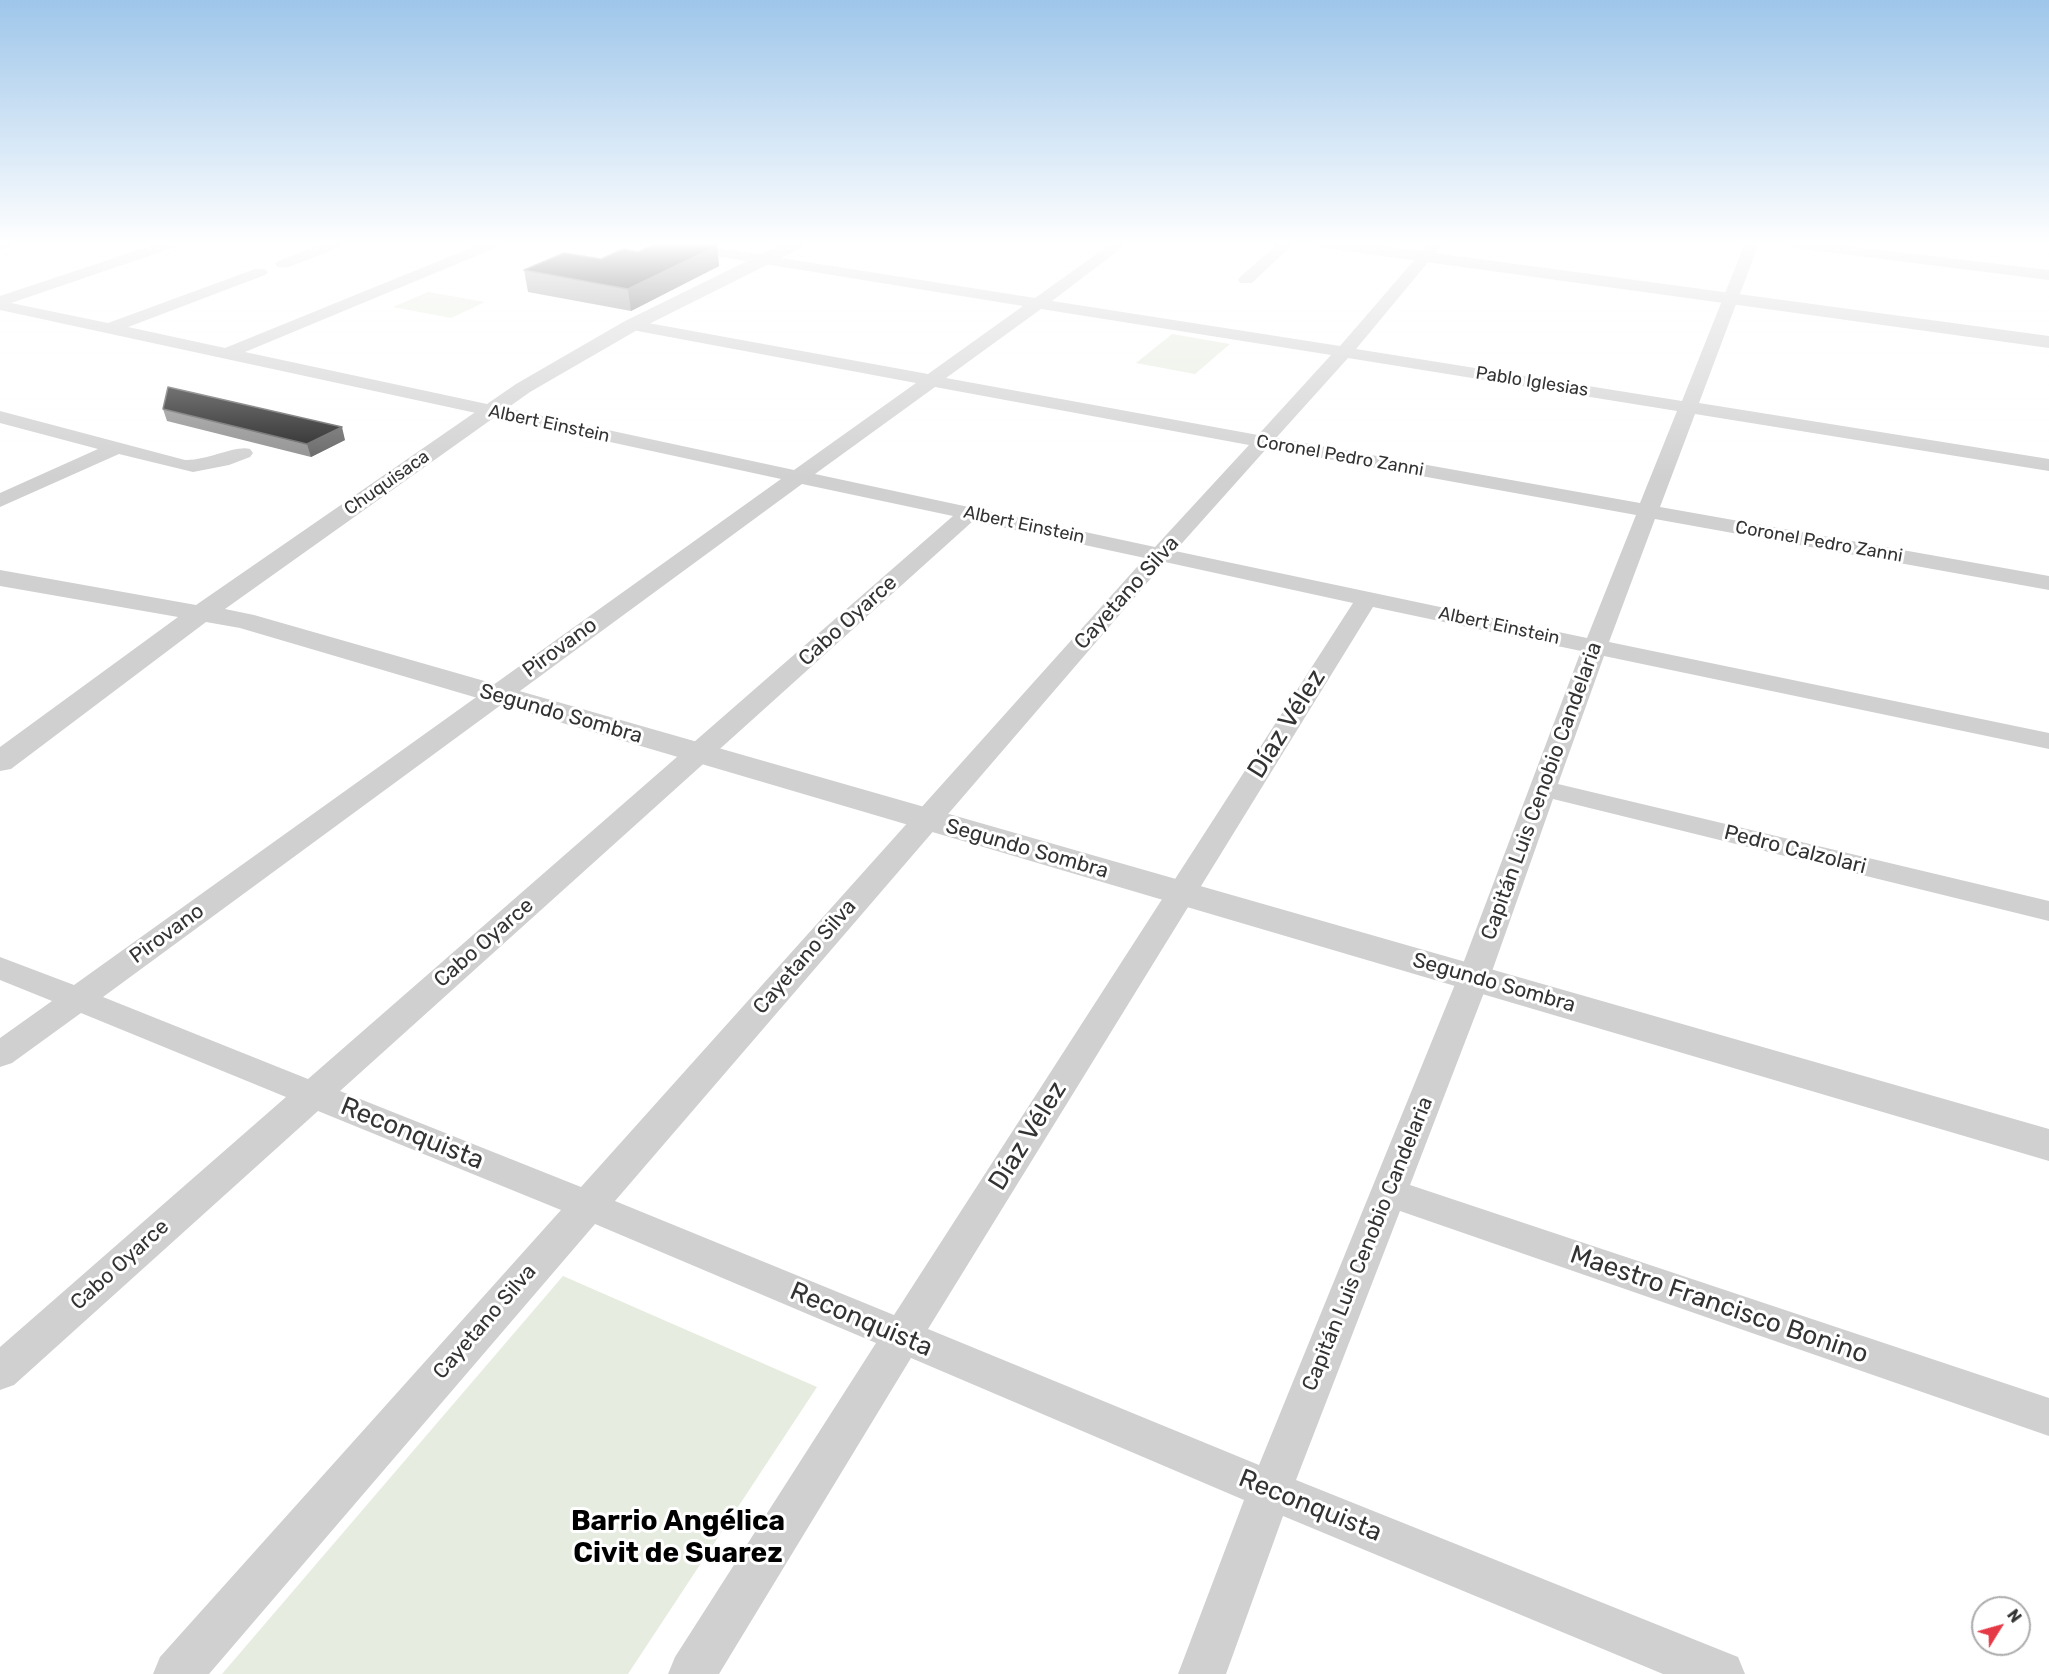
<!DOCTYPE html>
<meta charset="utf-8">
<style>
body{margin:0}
#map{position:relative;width:2049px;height:1674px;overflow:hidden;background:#fff;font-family:Rubik,sans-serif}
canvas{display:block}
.north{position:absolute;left:1971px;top:1596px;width:60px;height:60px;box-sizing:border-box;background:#fff;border:2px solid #adadad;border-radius:50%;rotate:53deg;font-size:16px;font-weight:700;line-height:24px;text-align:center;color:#333}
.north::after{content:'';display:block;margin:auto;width:21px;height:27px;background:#e63946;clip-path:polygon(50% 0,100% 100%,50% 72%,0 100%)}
</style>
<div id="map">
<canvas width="2049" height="1674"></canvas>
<div class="north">N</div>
</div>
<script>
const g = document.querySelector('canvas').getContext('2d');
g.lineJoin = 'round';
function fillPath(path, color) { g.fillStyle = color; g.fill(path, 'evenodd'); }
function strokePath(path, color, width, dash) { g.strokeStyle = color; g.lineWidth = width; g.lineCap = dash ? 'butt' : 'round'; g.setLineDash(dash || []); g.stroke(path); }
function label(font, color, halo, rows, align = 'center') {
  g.font = font + ' Rubik,sans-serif'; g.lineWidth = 6; g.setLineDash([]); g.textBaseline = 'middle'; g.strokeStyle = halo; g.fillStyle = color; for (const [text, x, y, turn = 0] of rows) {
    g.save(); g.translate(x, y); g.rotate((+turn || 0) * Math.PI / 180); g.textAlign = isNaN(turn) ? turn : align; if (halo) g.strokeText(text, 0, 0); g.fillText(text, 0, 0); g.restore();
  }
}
fillPath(new Path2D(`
 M 428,292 L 485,302 L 451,318 L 393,307 Z
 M 1172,334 L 1230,344 L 1195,374 L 1136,363 Z
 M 563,1276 L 817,1387 L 628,1674 L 222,1674 Z`), '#e6ecdf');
fillPath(new Path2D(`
 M 0,243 L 17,243 L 15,246 L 0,250 Z
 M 159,243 L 180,243 L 178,246 L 11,303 L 108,323 L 255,269 L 265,269 L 268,272 L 265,275 L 128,327 L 225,348 L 483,243 L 502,243 L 500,246 L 245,352 L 794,470 L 916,383 L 632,330 L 624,325 L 626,321 L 632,320 L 928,374 L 1023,306 L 660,247 L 653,243 L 686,243 L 1035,298 L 1112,243 L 1128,243 L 1052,301 L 1340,346 L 1429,243 L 1444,243 L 1356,349 L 1682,401 L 1745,243 L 1759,243 L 1699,403 L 2049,459 L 2049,471 L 1695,414 L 1660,507 L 2049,576 L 2049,590 L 1655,519 L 1609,642 L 2049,733 L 2049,749 L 1604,656 L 1558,784 L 2049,901 L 2049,921 L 1553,799 L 1490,977 L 1410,1185 L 2049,1398 L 2049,1436 L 1400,1211 L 1296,1480 L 1738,1657 L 1745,1674 L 1663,1674 L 1283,1516 L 1226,1674 L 1178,1674 L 1244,1500 L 911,1358 L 719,1674 L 668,1674 L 675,1657 L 876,1343 L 595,1224 L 209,1674 L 153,1674 L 160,1657 L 561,1210 L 318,1111 L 14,1385 L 0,1390 L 0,1347 L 286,1097 L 81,1013 L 12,1063 L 0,1067 L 0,1038 L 52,1001 L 0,980 L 0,957 L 74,985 L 781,479 L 0,310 L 0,296 ZM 1041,309 L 1331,355 L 1258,435 L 946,378 ZM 1348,358 L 1677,411 L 1640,503 L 1276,438 ZM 935,387 L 1249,445 L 1155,547 L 815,474 ZM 1267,448 L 1636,515 L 1587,638 L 1175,551 ZM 802,484 L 953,516 L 308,1079 L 103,997 ZM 973,521 L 1145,558 L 581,1187 L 340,1091 ZM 1165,562 L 1353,603 L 894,1315 L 615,1201 ZM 1373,607 L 1581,651 L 1458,977 L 1259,1465 L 928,1329 Z
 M 326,243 L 346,243 L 344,246 L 288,267 L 278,267 L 275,264 L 278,261 Z
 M 1279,243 L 1294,243 L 1252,283 L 1240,283 L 1238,280 L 1240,277 Z
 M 1780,243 L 1821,243 L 2049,270 L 2049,280 L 1787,247 Z
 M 0,411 L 185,460 C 207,461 235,445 250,449 L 253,453 L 250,457 L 229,465 L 193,472 L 119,454 L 0,507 L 0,493 L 98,449 L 0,423 Z`), '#d0d0d0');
fillPath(new Path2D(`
 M 784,243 L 806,243 L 803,247 L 639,329 L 530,392 L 225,609 L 254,615 L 2049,1129 L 2049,1161 L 240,628 L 206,622 L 11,769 L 0,771 L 0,747 L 178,617 L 0,586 L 0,570 L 196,605 L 516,384 L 625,321 Z
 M 1316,243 L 1361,243 L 2049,336 L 2049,348 L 1325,248 L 1319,247 Z`), '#d0d0d0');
fillPath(new Path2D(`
 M 717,246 L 719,266 L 631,311 L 528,292 L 524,270 L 601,259 Z
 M 163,409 L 345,440 L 311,457 L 167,421 Z`), '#8c8c8c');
fillPath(new Path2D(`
 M 717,246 L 719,266 L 631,311 L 628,289 Z
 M 342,427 L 345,440 L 311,457 L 307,444 Z`), '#5f5f5f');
const building = new Path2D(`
 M 657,243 L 699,243 L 717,246 L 628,289 L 524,270 L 564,253 L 601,259 L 623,249 L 638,252 Z
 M 168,387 L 342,427 L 307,444 L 163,409 Z`);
fillPath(building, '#1a1a1a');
strokePath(building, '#5f5f5f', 1.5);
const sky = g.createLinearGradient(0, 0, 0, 477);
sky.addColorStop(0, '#9ec6ea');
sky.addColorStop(0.51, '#fff');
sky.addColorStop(1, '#ffffff00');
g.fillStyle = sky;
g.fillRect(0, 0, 2049, 477);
label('18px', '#333', '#fff', [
 ["Pablo Iglesias",1532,382,9],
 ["Albert Einstein",549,424,12],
 ["Coronel Pedro Zanni",1340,456,10],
 ["Chuquisaca",387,483,-35],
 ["Albert Einstein",1024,525,12],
 ["Coronel Pedro Zanni",1819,542,10],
 ["Albert Einstein",1499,626,12]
]);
label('21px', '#333', '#fff', [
 ["Cayetano Silva",1127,593,-48],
 ["Cabo Oyarce",848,621,-42],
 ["Pirovano",560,648,-36],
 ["Segundo Sombra",561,714,16],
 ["Capitán Luis Cenobio Candelaria",1542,791,-70],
 ["Segundo Sombra",1027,849,16],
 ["Pedro Calzolari",1795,850,14],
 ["Pirovano",167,934,-36],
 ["Cabo Oyarce",484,943,-41],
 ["Cayetano Silva",805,957,-49],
 ["Segundo Sombra",1494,983,16],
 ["Capitán Luis Cenobio Candelaria",1368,1244,-68],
 ["Cabo Oyarce",120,1265,-42],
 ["Cayetano Silva",485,1322,-49]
]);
label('26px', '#333', '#fff', [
 ["Díaz Vélez",1287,724,-58],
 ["Reconquista",412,1134,22],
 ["Díaz Vélez",1028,1136,-58],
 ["Maestro Francisco Bonino",1719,1305,19],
 ["Reconquista",861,1320,23],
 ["Reconquista",1310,1506,22]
]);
label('bold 28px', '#000', '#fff', [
 ["Barrio Angélica",678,1522],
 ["Civit de Suarez",678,1554]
]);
</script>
